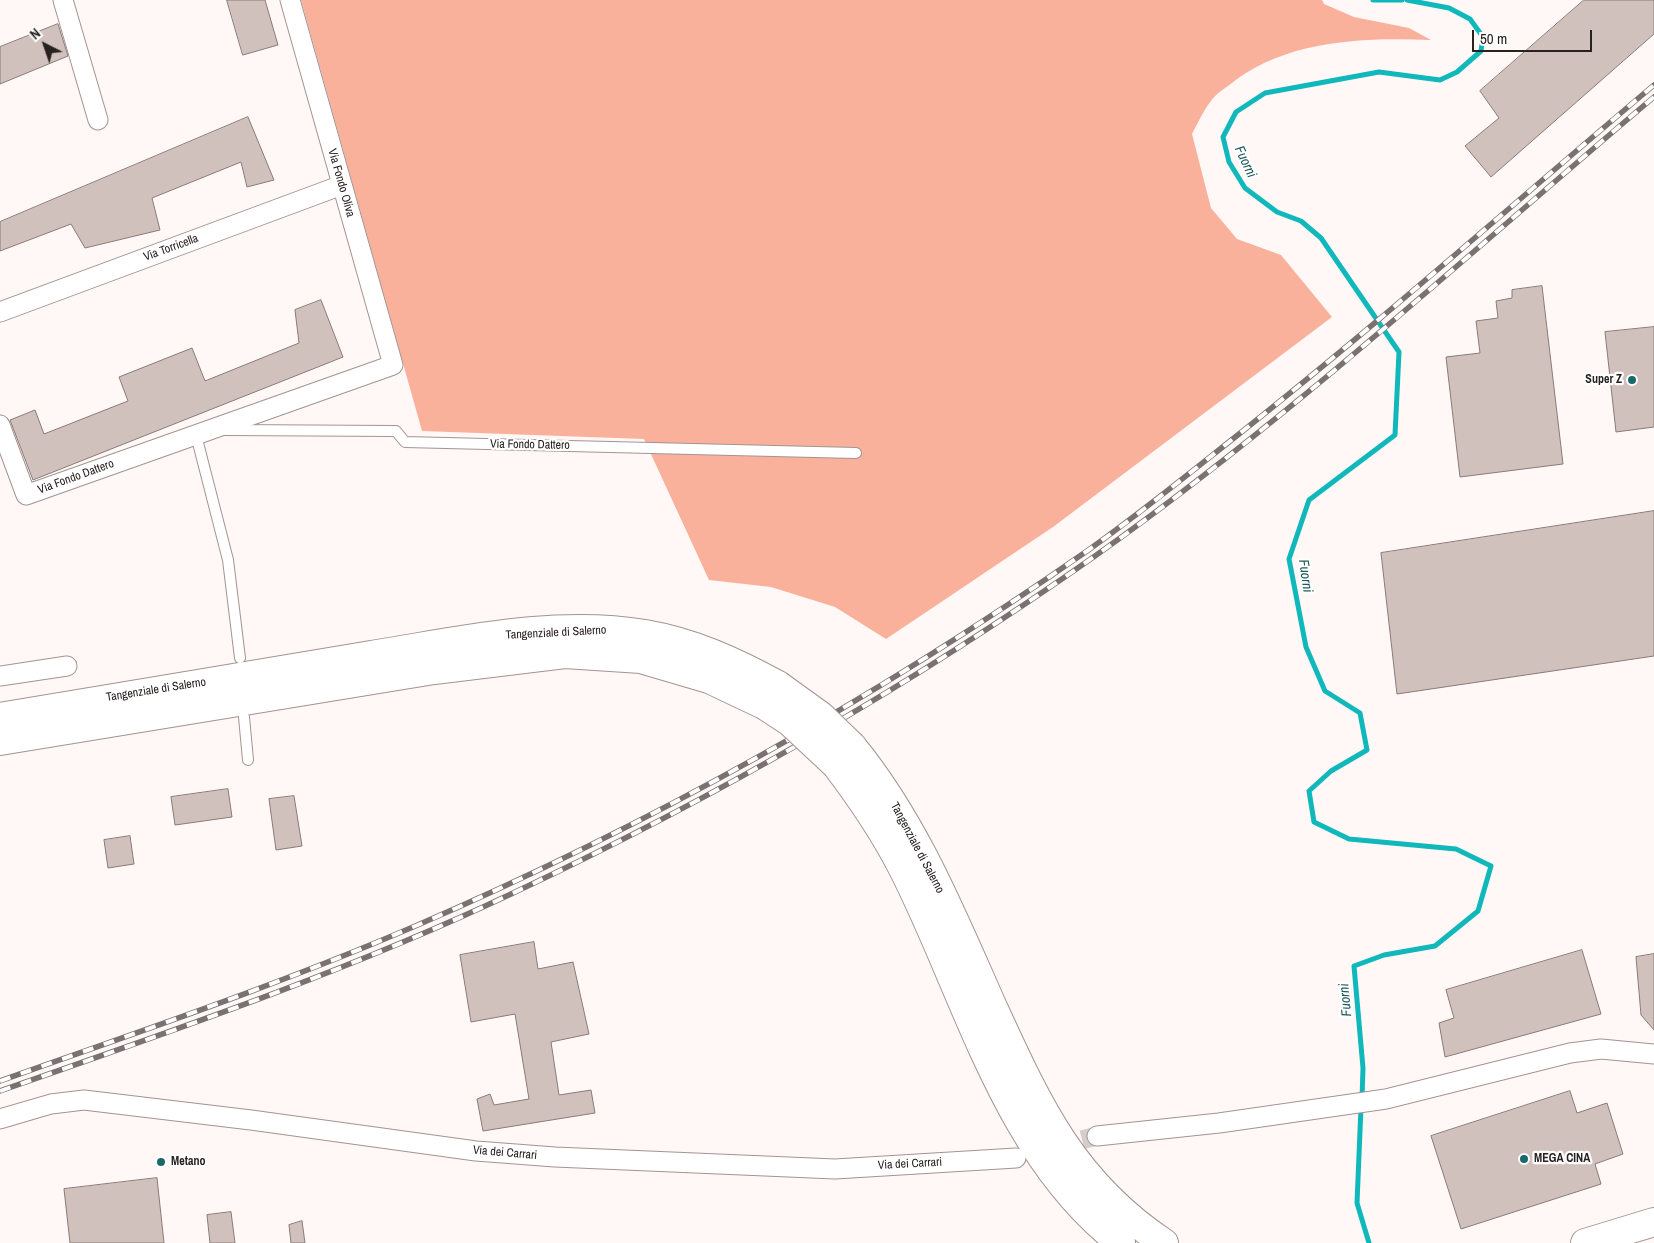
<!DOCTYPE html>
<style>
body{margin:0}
#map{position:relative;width:1654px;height:1243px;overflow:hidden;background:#fff8f6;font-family:"Archivo Narrow",sans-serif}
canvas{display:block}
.north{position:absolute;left:20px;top:20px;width:50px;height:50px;-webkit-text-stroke:4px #fff;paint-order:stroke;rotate:319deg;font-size:14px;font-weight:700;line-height:20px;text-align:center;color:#272120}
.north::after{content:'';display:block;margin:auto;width:18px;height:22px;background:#272120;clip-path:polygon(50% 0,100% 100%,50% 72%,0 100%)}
.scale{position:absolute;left:1472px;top:30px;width:120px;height:22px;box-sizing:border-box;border:2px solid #272120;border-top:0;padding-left:6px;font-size:15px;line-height:18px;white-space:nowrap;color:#272120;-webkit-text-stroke:4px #fff;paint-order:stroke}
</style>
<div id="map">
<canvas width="1654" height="1243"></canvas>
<div class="north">N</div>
<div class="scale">50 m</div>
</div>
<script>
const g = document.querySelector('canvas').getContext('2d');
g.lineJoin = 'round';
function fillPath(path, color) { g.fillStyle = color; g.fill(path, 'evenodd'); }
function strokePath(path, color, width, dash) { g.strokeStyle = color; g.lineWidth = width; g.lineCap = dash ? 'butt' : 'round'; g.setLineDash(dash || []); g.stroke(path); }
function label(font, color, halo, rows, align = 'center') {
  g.font = font + ' "Archivo Narrow",sans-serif'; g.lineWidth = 4.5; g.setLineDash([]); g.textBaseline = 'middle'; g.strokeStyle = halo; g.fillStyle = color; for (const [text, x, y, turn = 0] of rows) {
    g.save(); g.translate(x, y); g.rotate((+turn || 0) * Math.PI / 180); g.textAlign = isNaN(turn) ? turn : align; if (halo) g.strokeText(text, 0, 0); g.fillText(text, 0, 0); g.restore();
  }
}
fillPath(new Path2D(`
 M 301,0 L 1322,0 L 1324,4 L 1354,17 L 1409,28 L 1431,40 C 1362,37 1283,40 1228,86 C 1222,90 1215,95 1211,101 C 1203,111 1198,123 1192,134 L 1211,208 L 1237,239 L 1281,255 L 1332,317 L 1053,527 L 886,639 L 835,607 L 771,587 L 709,580 L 644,439 L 422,431 Z`), '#fab19c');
strokePath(new Path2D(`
 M 1373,0 L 1402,0
 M 1362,1099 L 1363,1068 L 1354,966 L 1384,955 L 1435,946 L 1478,911 L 1491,866 L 1456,849 L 1349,839 L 1314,822 L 1309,791 L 1331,771 L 1367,750 L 1360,713 L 1325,691 L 1306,647 L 1289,559 L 1309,500 L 1395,435 L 1399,352 L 1321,238 L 1301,221 L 1277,212 L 1245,188 L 1229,162 L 1223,137 L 1236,112 L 1265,93 L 1379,72 L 1440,80 L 1457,72 L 1481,51 L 1483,37 L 1470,19 L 1449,8 L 1407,0
 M 1361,1107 L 1357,1203 L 1369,1243`), '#10b8bb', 5);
const building = new Path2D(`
 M 227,0 L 265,0 L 278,45 L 243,55 Z
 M 1584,0 L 1654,0 L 1654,34 L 1491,177 L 1465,146 L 1499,118 L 1480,91 Z
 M 58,24 L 68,56 L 0,84 L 0,47 Z
 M 248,117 L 274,180 L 247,187 L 241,162 L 152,198 L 160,230 L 85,248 L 71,224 L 0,251 L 0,222 Z
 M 1542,286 L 1563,464 L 1460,477 L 1446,357 L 1480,353 L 1476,321 L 1498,318 L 1496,301 L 1512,298 L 1512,290 Z
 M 321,300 L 343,357 L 33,480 L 10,420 L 35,410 L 44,434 L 128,401 L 119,377 L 192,348 L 205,381 L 299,343 L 295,310 Z
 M 1654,327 L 1654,427 L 1616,432 L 1605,332 Z
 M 1654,511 L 1654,656 L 1397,694 L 1381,553 Z
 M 228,789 L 232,817 L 175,825 L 171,797 Z
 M 294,796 L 302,846 L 276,850 L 269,799 Z
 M 130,836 L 134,864 L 108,868 L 104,840 Z
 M 534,942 L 538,969 L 573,962 L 589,1034 L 551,1042 L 559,1095 L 591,1090 L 595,1113 L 483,1131 L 477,1099 L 490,1094 L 494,1105 L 529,1099 L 515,1014 L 471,1022 L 460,955 Z
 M 1582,950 L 1601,1014 L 1445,1057 L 1439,1023 L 1454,1018 L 1446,990 Z
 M 1654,954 L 1654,1030 L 1641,1015 L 1636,957 Z
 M 1570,1091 L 1577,1113 L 1607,1103 L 1623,1154 L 1595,1164 L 1601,1184 L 1461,1229 L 1431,1136 Z
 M 157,1178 L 164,1243 L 70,1243 L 64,1189 Z
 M 231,1212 L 235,1243 L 210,1243 L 207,1215 Z
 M 302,1221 L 305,1243 L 291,1243 L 289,1225 Z`);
fillPath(building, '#d1c1bd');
strokePath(building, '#897b77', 1);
strokePath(new Path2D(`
 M 1055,1147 L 1097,1136`), '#d4cdcb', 19, [19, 9]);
const lane = new Path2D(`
 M 226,430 L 396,431 L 405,442 L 856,453
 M 196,435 L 228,560 L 240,658
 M 244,717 L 248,760`);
const street = new Path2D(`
 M 63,0 L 98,120
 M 0,312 L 342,185
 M 0,425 L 26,495 L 393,365 L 290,0
 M 0,676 L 67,666
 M 0,1119 L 51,1104 L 84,1100 L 251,1120 L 476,1151 L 555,1157 L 835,1169 L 1016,1158
 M 1097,1136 L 1219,1123 L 1386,1099 L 1570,1053 L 1601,1049 L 1654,1054`);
const highway = new Path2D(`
 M 0,717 C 124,697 247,675 371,655 C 460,641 554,619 645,634 C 693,642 736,662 778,685
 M 0,741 L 434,670 L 565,654 L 641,659 L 709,679 L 764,705
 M 852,746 C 915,823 952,915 992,1005 C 1037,1103 1071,1181 1164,1243
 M 836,765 C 861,798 883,830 902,867 C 966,991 1005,1155 1121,1243
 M 1585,1243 L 1654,1222`);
strokePath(lane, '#a39490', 12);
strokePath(street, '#a39490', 21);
strokePath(highway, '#a39490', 30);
strokePath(lane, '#fff', 10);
strokePath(street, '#fff', 19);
strokePath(highway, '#fff', 28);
const rail = new Path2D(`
 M 0,1081 C 138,1032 278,985 413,927 C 650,825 876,698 1087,551 C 1138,515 1186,476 1234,438 C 1378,324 1514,203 1654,85
 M 0,1091 C 172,1031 346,972 511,894 C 715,798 910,686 1095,556 C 1292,417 1470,252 1654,97`);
strokePath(rail, '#797271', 5.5);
strokePath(rail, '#fff', 4, [11]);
const highwayBridge = new Path2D(`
 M 778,685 L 821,716 L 852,746
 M 764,705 L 790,722 L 836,765`);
strokePath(highwayBridge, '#a39490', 30, []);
strokePath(highwayBridge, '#fff', 28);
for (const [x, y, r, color] of [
 [1632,380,5,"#1b686a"],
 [1524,1159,5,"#1b686a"],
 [161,1162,5,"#1b686a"]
]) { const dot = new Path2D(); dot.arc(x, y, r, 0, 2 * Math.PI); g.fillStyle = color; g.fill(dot); strokePath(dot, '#fff', 2); }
label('12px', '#272120', '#fff', [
 ["Via Fondo Oliva",341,183,74],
 ["Via Torricella",171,248,-20],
 ["Via Fondo Dattero",530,445,1],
 ["Via Fondo Dattero",76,477,-20],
 ["Tangenziale di Salerno",556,633,-3],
 ["Tangenziale di Salerno",156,690,-9],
 ["Tangenziale di Salerno",917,848,62],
 ["Via dei Carrari",505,1153,5],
 ["Via dei Carrari",910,1164,-3]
]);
label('bold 12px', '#272120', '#fff', [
 ["Super Z",1622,380,"right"],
 ["MEGA CINA",1534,1159],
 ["Metano",171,1162]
], 'left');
label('italic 14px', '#1e595a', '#fff', [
 ["Fuorni",1245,162,65],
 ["Fuorni",1305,576,82],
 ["Fuorni",1346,1000,-95]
]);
</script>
